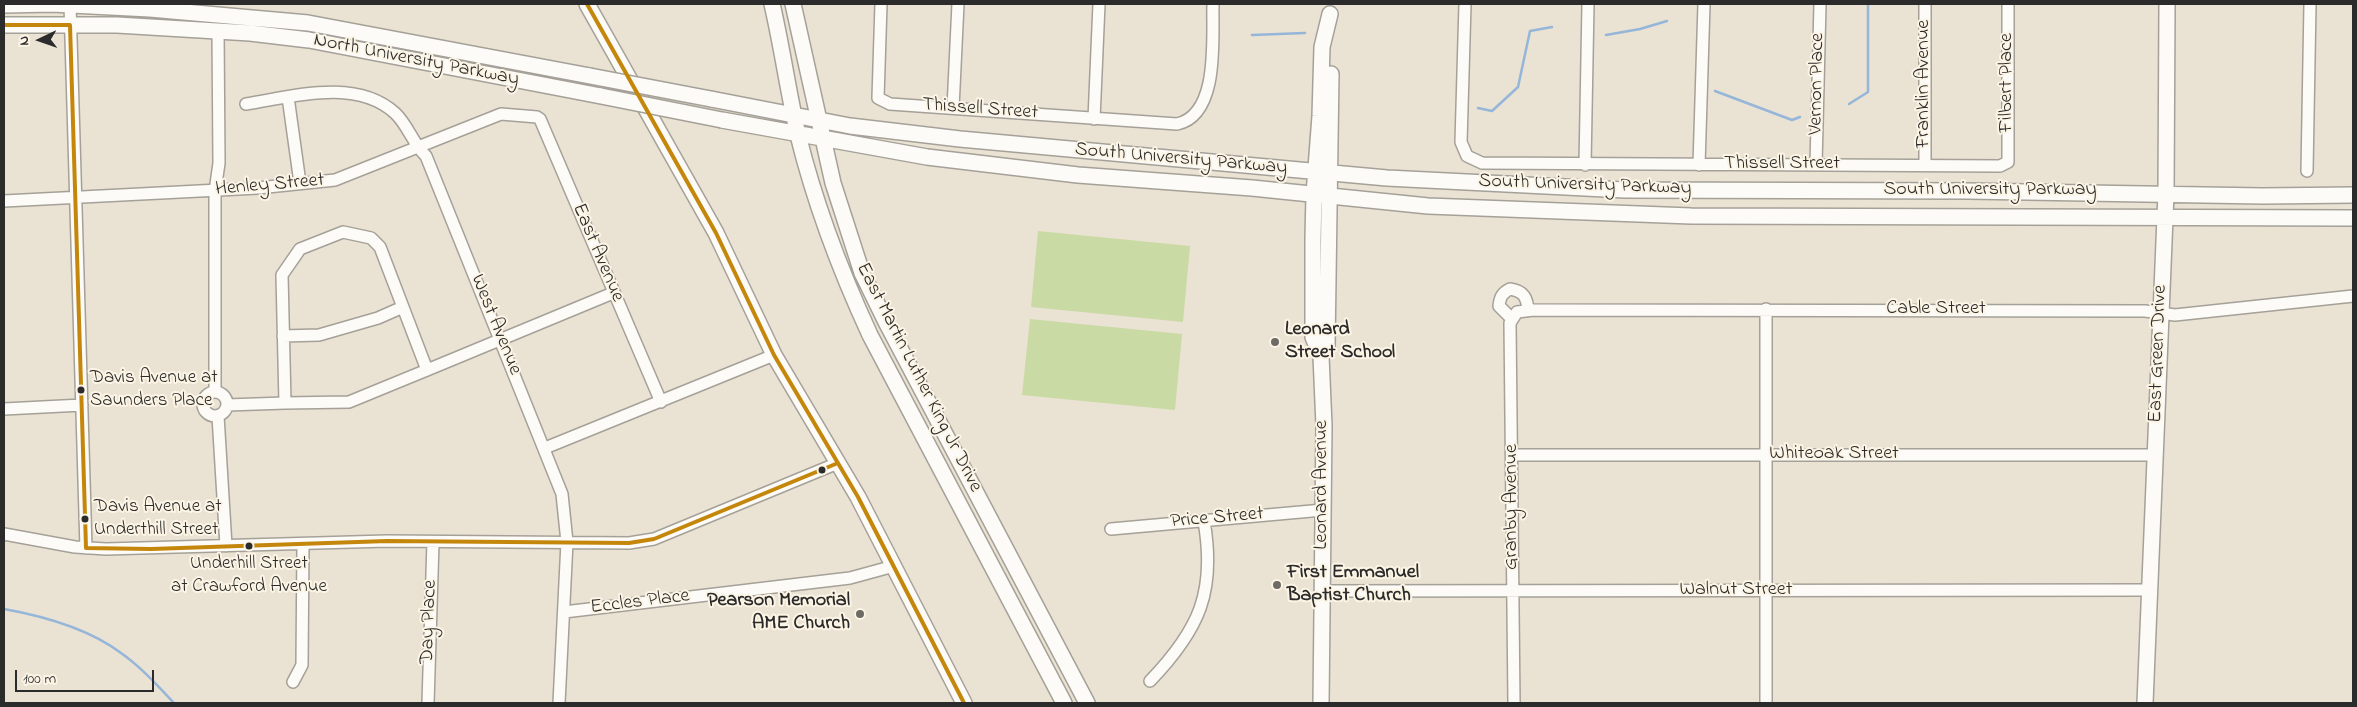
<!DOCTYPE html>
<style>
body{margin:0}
#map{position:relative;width:2357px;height:707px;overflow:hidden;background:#eae2d3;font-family:"Indie Flower",sans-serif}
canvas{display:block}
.frame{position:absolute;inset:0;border:5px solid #2b2b2b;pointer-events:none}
.north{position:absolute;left:15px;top:15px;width:50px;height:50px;-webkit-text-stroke:4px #fcf5e5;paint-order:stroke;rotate:267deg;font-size:14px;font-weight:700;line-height:20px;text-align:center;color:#2b2b2b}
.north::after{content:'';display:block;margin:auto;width:18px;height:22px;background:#2b2b2b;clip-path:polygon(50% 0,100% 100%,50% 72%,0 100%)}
.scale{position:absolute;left:15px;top:670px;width:139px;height:22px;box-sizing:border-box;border:2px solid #2b2b2b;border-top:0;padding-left:6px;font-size:15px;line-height:18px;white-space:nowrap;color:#2b2b2b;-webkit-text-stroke:4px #fcf5e5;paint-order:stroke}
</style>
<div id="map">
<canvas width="2357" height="707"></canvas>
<div class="frame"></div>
<div class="north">N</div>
<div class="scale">100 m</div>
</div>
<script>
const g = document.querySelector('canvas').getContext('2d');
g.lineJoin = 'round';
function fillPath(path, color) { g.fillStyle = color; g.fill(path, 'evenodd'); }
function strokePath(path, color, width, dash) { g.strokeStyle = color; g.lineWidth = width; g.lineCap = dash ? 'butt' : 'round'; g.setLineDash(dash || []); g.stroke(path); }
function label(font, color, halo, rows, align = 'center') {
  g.font = font + ' "Indie Flower",sans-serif'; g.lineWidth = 4; g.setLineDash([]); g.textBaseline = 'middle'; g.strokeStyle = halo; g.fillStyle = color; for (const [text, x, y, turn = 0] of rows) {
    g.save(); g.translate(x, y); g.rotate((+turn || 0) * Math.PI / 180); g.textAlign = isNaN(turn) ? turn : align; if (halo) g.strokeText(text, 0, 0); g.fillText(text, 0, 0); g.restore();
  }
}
fillPath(new Path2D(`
 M 1038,231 L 1190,246 L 1183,322 L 1031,307 Z
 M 1030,319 L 1182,334 L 1175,410 L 1022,395 Z`), '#cadaa4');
strokePath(new Path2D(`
 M 1252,35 L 1305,33
 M 1606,35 L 1640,29 L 1667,21
 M 1715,91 L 1792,120 L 1800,117
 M 1849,104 L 1868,92 L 1868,4
 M 1478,108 L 1492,111 L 1518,87 L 1530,31 L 1552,27
 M 4,609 C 43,616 89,629 121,653 C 141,667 157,685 174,703`), '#95b6d9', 2.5);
const street = new Path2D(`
 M 70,4 L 86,548
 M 881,4 L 878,98 L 890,104 L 1177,124 C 1220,115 1212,37 1213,4
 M 1465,4 L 1461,142 L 1467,156 L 1482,163 L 2000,166 L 2008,162 L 2008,4
 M 1925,4 L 1925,165
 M 288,97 L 300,183
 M 246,104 C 291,97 356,77 395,113 C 408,125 413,144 426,156 L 562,494 L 567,542 L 559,703
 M 953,108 L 958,4
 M 1094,119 L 1099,4
 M 1585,165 L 1588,4
 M 1699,165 L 1704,4
 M 1816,165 L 1820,4
 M 2307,171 L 2310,4
 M 4,201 L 258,188 L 335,180 L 501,114 L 537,117 L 540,119 L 661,402
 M 1512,319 L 1499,306 C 1500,297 1502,293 1510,289 C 1524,291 1527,298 1528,310
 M 283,336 L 319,335 L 378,318 L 403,307
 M 427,370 L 349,402 L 285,403 L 282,275 L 300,249 L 343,232 L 371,238 L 380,247 L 427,370 L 613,293
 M203 404a12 12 0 1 1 24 0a12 12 0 1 1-24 0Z
 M 215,392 L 215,191 L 219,163 L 218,31
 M 227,405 L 285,403
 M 4,409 L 82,405
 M 218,416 L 226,546
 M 545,448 L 774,355
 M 1513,455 L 2155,455
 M 1111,529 L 1323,510
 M 4,534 L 75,547 L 106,549 L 387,541 L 629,543 L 654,539 L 838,463
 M 1322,591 L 2150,590
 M 564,612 L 850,578 L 894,566
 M 1150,681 C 1200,629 1216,591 1204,521
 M 293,682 L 302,665 L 303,544
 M 428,703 L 433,542
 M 1514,703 L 1510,323 L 1517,312 L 1534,310 L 2145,311 L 2175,315 L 2353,296
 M 1766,703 L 1766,309`);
const secondary = new Path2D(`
 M 587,4 L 716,233 L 774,355 L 858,497 L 964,703
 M 772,4 C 782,47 788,91 798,135 C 815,204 840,270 870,335 L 1064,703
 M 793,4 L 833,183 L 862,273 L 886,322 L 1087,703
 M 4,5 L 52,4 L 150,9 L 308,23 L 590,76
 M 4,25 L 117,25 L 250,33 L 309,40 L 601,96
 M 711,99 L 850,126 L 960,139 L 1387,178 L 1625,190 L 1967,191 L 2263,196 L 2353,195
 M 722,120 L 927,157 L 1078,175 L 1252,188 L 1428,206 L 1691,216 L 2353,218
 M 1321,356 L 1327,346 L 1331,74
 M 1321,703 L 1324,426 L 1321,356 L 1313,337 L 1313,239 L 1314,194 L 1320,116 L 1322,47 L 1330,14
 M 2145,703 L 2166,193 L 2167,4`);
strokePath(street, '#a5a198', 14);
strokePath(secondary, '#a5a198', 18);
strokePath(street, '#fcfbf8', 11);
strokePath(secondary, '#fcfbf8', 15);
const secondaryBridge = new Path2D(`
 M 590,76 L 711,99
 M 601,96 L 722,120`);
strokePath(secondaryBridge, '#a5a198', 18, []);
strokePath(secondaryBridge, '#fcfbf8', 15);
strokePath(new Path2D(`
 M 587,4 L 716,233 L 774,355 L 858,497 L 964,703
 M 4,25 L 70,25 L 86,548 L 151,549 L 387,541 L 629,543 L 654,539 L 838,463`), '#c4870b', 4);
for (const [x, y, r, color] of [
 [1275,342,5,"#6e6b66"],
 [81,390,4.5,"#2b2b2b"],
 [822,470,4.5,"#2b2b2b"],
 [85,519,4.5,"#2b2b2b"],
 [249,546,4.5,"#2b2b2b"],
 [1277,585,5,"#6e6b66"],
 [860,614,5,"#6e6b66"]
]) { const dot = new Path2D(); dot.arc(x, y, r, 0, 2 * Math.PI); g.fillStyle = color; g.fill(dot); strokePath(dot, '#fcf5e5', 2); }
label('19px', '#2b2b2b', '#fcf5e5', [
 ["Davis Avenue at",90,379],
 ["Saunders Place",90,402],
 ["Davis Avenue at",94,508],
 ["Underthill Street",94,531],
 ["Underhill Street",249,565,"center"],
 ["at Crawford Avenue",249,588,"center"]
], 'left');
label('20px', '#2b2b2b', '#fcf5e5', [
 ["North University Parkway",416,61,11],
 ["Filbert Place",2008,83,-90],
 ["Vernon Place",1818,84,-89],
 ["Franklin Avenue",1925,84,-90],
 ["Thissell Street",980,110,4],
 ["South University Parkway",1181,160,5],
 ["Thissell Street",1782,165],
 ["Henley Street",270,186,-5],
 ["South University Parkway",1585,186,2],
 ["South University Parkway",1990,191],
 ["East Avenue",597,253,67],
 ["Cable Street",1936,310],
 ["West Avenue",495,325,68],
 ["East Green Drive",2159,354,-88],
 ["East Martin Luther King Jr Drive",918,378,63],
 ["Whiteoak Street",1834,455],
 ["Leonard Avenue",1323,485,-90],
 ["Granby Avenue",1513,507,-90],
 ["Price Street",1217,519,-5],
 ["Walnut Street",1736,591],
 ["Eccles Place",640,603,-7],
 ["Day Place",430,622,-88]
]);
label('bold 20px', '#2b2b2b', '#fcf5e5', [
 ["Leonard",1285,331],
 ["Street School",1285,354],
 ["First Emmanuel",1287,574],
 ["Baptist Church",1287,597],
 ["Pearson Memorial",850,602,"right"],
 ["AME Church",850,625,"right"]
], 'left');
</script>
